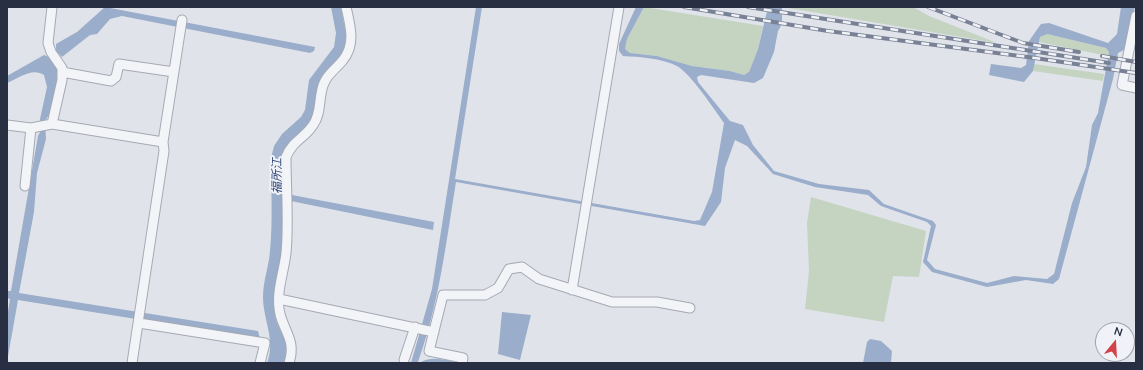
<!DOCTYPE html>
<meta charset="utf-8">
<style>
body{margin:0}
#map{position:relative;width:1143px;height:370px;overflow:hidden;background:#e0e3ea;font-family:Mulish,sans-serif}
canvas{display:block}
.frame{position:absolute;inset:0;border:8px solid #282f42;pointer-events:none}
.north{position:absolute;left:1095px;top:322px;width:40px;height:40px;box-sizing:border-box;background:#f0f2f7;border:1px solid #a0a4af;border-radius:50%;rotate:18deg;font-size:11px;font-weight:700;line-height:16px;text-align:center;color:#282f42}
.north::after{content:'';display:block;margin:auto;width:14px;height:18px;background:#d2424a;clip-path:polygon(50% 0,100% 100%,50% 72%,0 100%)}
</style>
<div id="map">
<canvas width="1143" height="370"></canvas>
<div class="frame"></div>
<div class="north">N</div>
</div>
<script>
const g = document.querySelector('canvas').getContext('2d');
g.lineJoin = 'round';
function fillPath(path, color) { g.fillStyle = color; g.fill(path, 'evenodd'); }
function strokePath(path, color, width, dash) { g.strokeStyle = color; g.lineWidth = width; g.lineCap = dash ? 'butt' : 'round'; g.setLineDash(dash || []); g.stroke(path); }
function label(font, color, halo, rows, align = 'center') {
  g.font = font + ' Mulish,"Noto Sans JP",sans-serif'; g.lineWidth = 4; g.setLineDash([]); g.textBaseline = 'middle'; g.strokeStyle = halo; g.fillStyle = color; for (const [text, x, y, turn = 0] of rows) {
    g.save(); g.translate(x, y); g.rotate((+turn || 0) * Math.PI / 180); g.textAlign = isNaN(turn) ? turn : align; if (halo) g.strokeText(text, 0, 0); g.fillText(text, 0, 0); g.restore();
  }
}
fillPath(new Path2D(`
 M 644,7 L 763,26 L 758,49 L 749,73 L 744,75 L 730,71 L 692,66 L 657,56 L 630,53 L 625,49 L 627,39 Z
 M 782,7 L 913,7 L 929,16 L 997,43 Z
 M 1047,34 L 1106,48 L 1109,52 L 1108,56 L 1039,42 L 1040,37 Z
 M 1034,64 L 1104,74 L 1103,81 L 1033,71 Z
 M 811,197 L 926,231 L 919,277 L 893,276 L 884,322 L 805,309 L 809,271 L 807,223 Z`), '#c4d4c1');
fillPath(new Path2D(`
 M 105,7 L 315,47 L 314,51 L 310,53 L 122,16 L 110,19 L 97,34 L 90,35 L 62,57 L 58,53 L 52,59 L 58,69 L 59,79 L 49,115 L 45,121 L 46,139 L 37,173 L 34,212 L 19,293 L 258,331 L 260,339 L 18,300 L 7,362 L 7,318 L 10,299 L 7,298 L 7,291 L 11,291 L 38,136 L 41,130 L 40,119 L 47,87 L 44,75 C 32,67 19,78 7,83 L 7,76 L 44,55 L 49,57 L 56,50 L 56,44 L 77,32 Z
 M 331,7 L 341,7 L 346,34 L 346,47 L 315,111 C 309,132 291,137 283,156 C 283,187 285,220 282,251 C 280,272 271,293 275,315 C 277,331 295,346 283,363 L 267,363 C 276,340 263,320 263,297 C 263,281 269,266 270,251 C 273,221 271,189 271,158 L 274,146 L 282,134 L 301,117 L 305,110 L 309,80 L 334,47 L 336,33 Z
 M 476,7 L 482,7 L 455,179 L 694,221 L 700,220 L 712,192 L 724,123 C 714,109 691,74 677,66 C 660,58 641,57 623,56 L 619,51 L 619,44 L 636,7 L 644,7 L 627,39 L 625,49 L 630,53 L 657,56 L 692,66 L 730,71 L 744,75 L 749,72 L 758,49 L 768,7 L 782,7 L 782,24 L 778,31 L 774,52 L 763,78 L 754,83 L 701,75 L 697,77 L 698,82 L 730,121 L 743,125 L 753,145 L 774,171 L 819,184 L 869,190 L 884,204 L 933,221 L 936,225 L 927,260 L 935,269 L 987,283 L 1014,276 L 1047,279 L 1054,274 L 1072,203 L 1086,167 L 1092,125 L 1098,113 L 1109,52 L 1106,48 L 1047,34 L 1040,37 L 1033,71 L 1024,82 L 989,75 L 991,64 L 1021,68 L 1026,65 L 1029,41 L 1041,24 L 1049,23 L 1108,43 L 1117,34 L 1121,7 L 1135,7 L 1124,50 L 1118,53 L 1113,79 L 1059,279 L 1053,284 L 1026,280 L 987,287 L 932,272 L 923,262 L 931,226 L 927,222 L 881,206 L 868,195 L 815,187 L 773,174 L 747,146 L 735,140 L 725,168 L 721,202 L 705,226 L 456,182 C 446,243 439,304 418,362 L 420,363 C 429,355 448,360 459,363 L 411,363 L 432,289 Z
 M 292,195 L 434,222 L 433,230 L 291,201 Z
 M 502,312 L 531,315 L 520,360 L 498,354 Z
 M 870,339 L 881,341 L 892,351 L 891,363 L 863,363 L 867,342 Z`), '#9aadca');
const minor = new Path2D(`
 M 1136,16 L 1122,85 L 1136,88
 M 62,72 L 111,81 L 116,77 L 119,64 L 174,72
 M 52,124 L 62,80 L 62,68 L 51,52 L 48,43 L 52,7
 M 7,125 L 31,128 L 52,124 L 163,142
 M 25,186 L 31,128
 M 572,290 L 619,7
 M 279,299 L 434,332
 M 139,323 L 265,343 L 260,363
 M 404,360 L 415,327
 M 132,363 L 164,151 L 163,142 L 182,20
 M 289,363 C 296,341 285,333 280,314 C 275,294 284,272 286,253 C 289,222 286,189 286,157 C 293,140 304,139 313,125 C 322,113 318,96 324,83 C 328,73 337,68 343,60 C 356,44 350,25 346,7
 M 462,363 L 463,358 L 429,351 L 443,295 L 485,295 L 498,288 L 509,269 L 522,267 L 539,279 L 612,302 L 657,302 L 690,308`);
strokePath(minor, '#a5a9b4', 11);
strokePath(minor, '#f3f4f8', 9);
const rail = new Path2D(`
 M 684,7 L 828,31 L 1035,58 L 1136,73
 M 748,7 L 1109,63
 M 928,7 L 1023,43 L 1079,52
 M 1102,56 L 1136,62`);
strokePath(rail, '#798194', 4);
strokePath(rail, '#f0f2f7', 2.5, [8]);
label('italic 12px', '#314a77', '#f0f2f7', [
 ["福所江",277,176,-90]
]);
</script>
